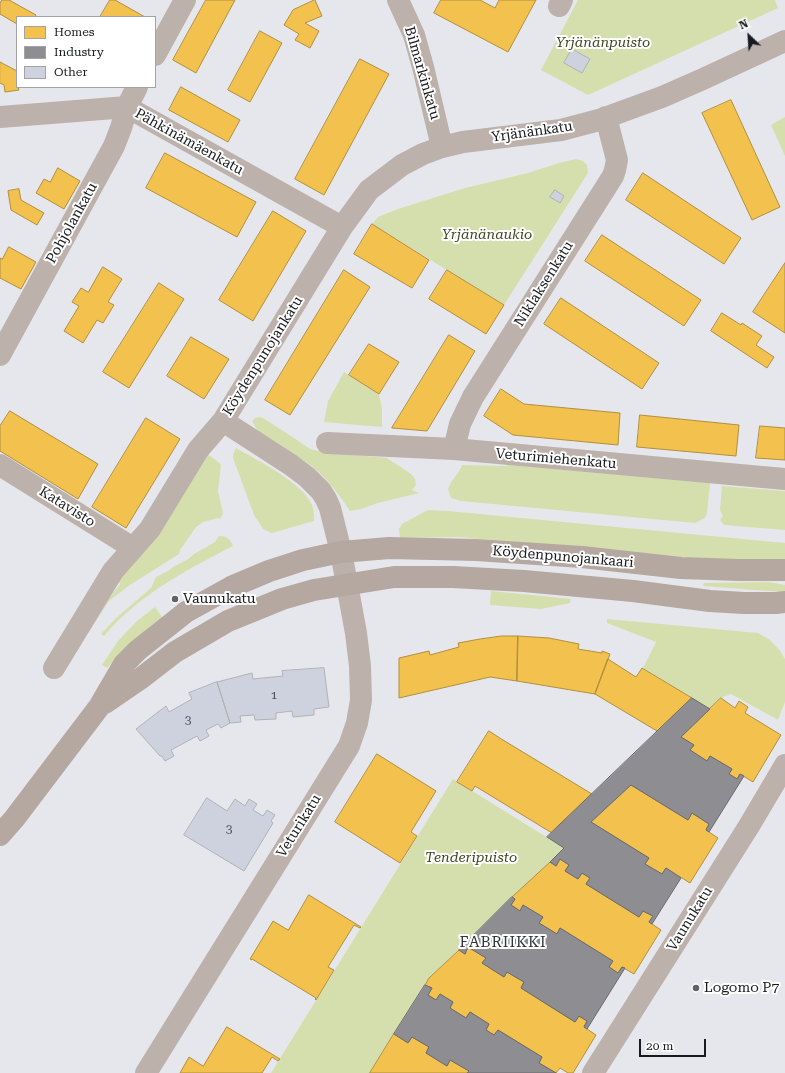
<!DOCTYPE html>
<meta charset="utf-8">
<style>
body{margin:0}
#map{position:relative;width:785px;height:1073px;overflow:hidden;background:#e6e7ec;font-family:"Roboto Serif",serif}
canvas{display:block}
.legend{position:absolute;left:16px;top:16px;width:140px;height:72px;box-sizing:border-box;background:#fff;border:1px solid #a3a3a5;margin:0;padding:5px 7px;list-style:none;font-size:12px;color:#191a1d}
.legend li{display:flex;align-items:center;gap:8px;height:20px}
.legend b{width:20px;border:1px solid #a3a3a5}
.north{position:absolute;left:729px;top:16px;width:40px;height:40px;-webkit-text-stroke:3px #fff;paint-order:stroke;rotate:335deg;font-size:11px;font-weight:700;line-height:16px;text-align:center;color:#191a1d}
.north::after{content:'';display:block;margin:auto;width:14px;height:18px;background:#191a1d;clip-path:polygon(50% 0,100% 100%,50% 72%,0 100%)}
.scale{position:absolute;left:639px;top:1039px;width:67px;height:18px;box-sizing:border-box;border:2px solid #191a1d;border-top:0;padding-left:5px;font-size:12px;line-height:14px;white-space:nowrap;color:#191a1d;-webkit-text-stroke:3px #fff;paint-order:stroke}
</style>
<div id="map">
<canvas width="785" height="1073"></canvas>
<ul class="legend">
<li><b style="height:11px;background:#f2c14e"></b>Homes</li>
<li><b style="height:11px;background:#8d8d92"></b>Industry</li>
<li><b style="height:11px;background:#ced2de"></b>Other</li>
</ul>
<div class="north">N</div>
<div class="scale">20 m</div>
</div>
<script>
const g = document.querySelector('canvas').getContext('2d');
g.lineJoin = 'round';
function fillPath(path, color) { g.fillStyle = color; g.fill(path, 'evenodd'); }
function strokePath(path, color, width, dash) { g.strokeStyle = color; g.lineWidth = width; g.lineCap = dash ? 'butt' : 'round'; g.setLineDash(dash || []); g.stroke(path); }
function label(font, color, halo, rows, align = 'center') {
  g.font = font + ' "Roboto Serif",serif'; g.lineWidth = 4; g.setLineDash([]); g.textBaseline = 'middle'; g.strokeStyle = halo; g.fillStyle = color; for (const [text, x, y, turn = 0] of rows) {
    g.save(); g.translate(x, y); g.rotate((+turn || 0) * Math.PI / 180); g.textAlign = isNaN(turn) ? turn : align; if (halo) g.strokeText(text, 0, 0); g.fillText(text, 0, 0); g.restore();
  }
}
fillPath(new Path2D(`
 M 578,0 L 775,0 L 778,8 L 588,95 L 541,70 Z
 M 785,117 L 785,156 L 771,125 Z
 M 576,159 L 583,161 L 587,165 L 588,173 L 504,305 L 372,224 L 378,217 L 398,209 L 465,188 L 528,173 L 559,163 Z
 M 344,372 L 379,394 L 382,408 L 382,427 L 324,422 L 328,401 Z
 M 259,417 L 263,418 L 297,440 L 310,449 L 323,452 L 387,458 L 411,474 L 415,479 L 416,485 L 412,490 L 419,493 L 378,503 L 361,509 L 350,511 C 337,492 325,475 306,462 C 291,452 274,445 260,433 L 257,430 L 252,421 L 255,418 Z
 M 236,448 C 257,460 303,483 312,505 C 314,510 314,516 314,521 L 272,533 L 263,529 L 258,521 L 254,515 L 233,458 L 233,455 Z
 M 207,454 L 217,461 L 221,465 L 218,491 L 223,513 L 220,519 L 218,518 L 203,522 L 196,527 L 180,550 L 179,554 L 130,585 L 109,601 L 84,639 L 110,597 L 120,584 L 116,578 Z
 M 462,465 L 505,466 L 509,465 L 710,483 L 707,513 L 705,518 L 695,523 L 461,501 L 451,498 L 448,489 C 451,480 459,474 462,465 Z
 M 722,486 L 785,491 L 785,530 L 724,525 L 720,520 L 723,516 L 720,510 Z
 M 428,510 L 448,511 L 785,543 L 785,563 L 734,562 L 459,537 L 400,538 L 399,529 L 402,524 Z
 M 219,536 C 227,536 230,539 233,546 C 196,565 154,587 123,616 C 116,622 110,629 104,636 L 101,634 L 115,619 L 151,588 L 156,577 L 168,571 L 173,567 L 188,559 L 194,554 L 215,542 Z
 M 768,582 L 785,585 L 785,592 L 755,590 L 703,586 L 704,583 Z
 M 491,591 L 571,599 L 570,603 L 541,609 L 490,605 Z
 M 155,607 L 162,617 C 142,632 124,649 107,668 L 102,665 L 118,641 L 137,621 Z
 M 607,619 L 758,633 L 770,640 L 780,651 L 785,659 L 785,702 L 778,720 L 731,694 L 721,698 L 710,709 L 643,668 L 656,642 L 607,623 Z
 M 453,779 L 564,848 L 429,978 L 370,1073 L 271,1073 Z`), '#d5dfad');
const homes = new Path2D(`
 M 2,0 L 9,0 L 36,15 L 35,17 L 17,17 L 17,24 L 0,14 L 0,4 Z
 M 110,0 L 115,0 L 145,17 L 100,17 Z
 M 206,0 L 235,0 L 196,73 L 173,60 Z
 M 315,0 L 322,16 L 305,23 L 319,31 L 310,48 L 295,40 L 299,34 L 284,25 L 293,10 Z
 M 441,0 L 480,0 L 495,8 L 499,0 L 536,0 L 508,52 L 434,13 Z
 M 260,31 L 282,43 L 250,102 L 228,90 Z
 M 360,59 L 389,74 L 324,195 L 295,179 Z
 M 0,62 L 17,71 L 17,87 L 18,87 L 19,90 L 5,92 L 4,85 L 0,83 Z
 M 181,87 L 240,120 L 228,142 L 169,110 Z
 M 731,100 L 780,207 L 752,220 L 702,113 Z
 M 165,153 L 256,202 L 237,237 L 146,188 Z
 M 58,168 L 80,181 L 64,209 L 36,193 L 44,179 L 50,182 Z
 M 643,173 L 741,238 L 724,264 L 626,200 Z
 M 19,189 L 21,200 L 44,213 L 37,225 L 11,210 L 8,191 Z
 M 273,211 L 306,231 L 253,321 L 219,300 Z
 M 372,224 L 429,260 L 412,288 L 354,254 Z
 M 602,235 L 701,300 L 684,326 L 585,261 Z
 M 9,247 L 36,262 L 21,289 L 0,278 L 0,258 L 2,259 Z
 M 785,263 L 785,333 L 753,312 Z
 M 103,267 L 122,279 L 108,302 L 114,305 L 103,323 L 97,320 L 83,343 L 64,331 L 79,306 L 72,302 L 81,288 L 88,292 Z
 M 344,270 L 370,287 L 290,415 L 265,400 Z
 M 447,270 L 504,305 L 486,334 L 429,299 Z
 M 159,283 L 184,299 L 129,388 L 103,372 Z
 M 561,298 L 659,363 L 642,389 L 544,324 Z
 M 722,313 L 741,325 L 742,323 L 762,336 L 756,345 L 774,357 L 767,368 L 711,331 Z
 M 449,335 L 475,351 L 427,431 L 392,428 Z
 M 191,337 L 229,359 L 204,399 L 167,376 Z
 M 369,344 L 399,362 L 379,394 L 349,375 Z
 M 501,389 L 524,404 L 620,413 L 618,445 L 513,435 L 484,416 Z
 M 10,411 L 98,464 L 78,499 L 0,451 L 0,426 Z
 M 640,415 L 739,425 L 736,456 L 637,447 Z
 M 146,418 L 180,439 L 126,528 L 92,507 Z
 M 760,426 L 785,428 L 785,460 L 756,458 Z
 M 502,636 L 518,636 L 517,681 L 490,677 L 399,698 L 399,658 L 429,651 L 430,655 L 459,647 L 458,643 L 480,639 Z
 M 518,636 L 549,638 L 579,644 L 578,649 L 602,653 L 602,651 L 610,654 L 595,694 L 517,681 Z
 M 608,659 L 636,677 L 642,668 L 692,698 L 657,731 L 595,694 Z
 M 721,698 L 735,708 L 739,701 L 748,707 L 745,713 L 781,735 L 753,782 L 740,774 L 737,779 L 729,774 L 732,769 L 710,756 L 707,761 L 690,750 L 694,745 L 681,737 Z
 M 489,731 L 503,740 L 592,794 L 552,833 L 475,786 L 472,791 L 457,782 Z
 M 377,754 L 436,791 L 411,832 L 417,836 L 400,863 L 335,822 Z
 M 631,785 L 688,820 L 692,813 L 709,824 L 706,830 L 718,838 L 690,883 L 666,868 L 662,874 L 645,864 L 649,858 L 591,822 Z
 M 560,859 L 569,865 L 565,871 L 578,879 L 582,873 L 590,878 L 586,884 L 639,917 L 643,911 L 653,916 L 649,922 L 661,930 L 634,974 L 622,967 L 618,973 L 609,967 L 613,961 L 560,928 L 557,934 L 539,923 L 543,917 L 523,905 L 520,911 L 511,905 L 515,899 L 512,897 L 550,862 L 556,866 Z
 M 309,895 L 361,927 L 360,928 L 354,925 L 328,967 L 334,970 L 316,1000 L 315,999 L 316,998 L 252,959 L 252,960 L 250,959 L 273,921 L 288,930 Z
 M 468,947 L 486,958 L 482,963 L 504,977 L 507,972 L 524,982 L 521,988 L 575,1022 L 579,1016 L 587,1021 L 584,1027 L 596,1035 L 573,1073 L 568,1073 L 560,1068 L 556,1073 L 539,1063 L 542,1057 L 498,1030 L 494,1035 L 486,1030 L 489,1024 L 470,1012 L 466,1018 L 450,1008 L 453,1002 L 440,994 L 436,1000 L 428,995 L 432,988 L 425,985 L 429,978 L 459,950 L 465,954 Z
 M 227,1027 L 280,1059 L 278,1061 L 272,1057 L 262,1073 L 180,1073 L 189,1057 L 203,1066 Z
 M 394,1034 L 408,1043 L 412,1037 L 429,1047 L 426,1053 L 447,1066 L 450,1060 L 469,1071 L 467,1073 L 370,1073 Z`);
fillPath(homes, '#f2c14e');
strokePath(homes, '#b18f3f', 1);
const industry = new Path2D(`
 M 692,698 L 710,709 L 681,737 L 694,745 L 690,750 L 707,761 L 710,756 L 732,769 L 729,774 L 737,779 L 740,774 L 744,776 L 709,832 L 706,830 L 709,824 L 692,813 L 688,820 L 631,785 L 591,822 L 649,858 L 645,864 L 662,874 L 666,868 L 681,878 L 652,924 L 649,922 L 653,916 L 643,911 L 639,917 L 586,884 L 590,878 L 582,873 L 578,879 L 565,871 L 569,865 L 560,859 L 556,866 L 550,862 L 564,848 L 547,837 Z
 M 512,897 L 515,899 L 511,905 L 520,911 L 523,905 L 543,917 L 539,923 L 557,934 L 560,928 L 613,961 L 609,967 L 618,973 L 622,967 L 625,968 L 587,1029 L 584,1027 L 587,1021 L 579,1016 L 575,1022 L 521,988 L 524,982 L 507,972 L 504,977 L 482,963 L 486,958 L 468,947 L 465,954 L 459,950 Z
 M 425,985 L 432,988 L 428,995 L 436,1000 L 440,994 L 453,1002 L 450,1008 L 466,1018 L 470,1012 L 489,1024 L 486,1030 L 494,1035 L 498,1030 L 542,1057 L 539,1063 L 556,1073 L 467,1073 L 469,1071 L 450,1060 L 447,1066 L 426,1053 L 429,1047 L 412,1037 L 408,1043 L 394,1034 Z`);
fillPath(industry, '#8d8d92');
strokePath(industry, '#6a6a6f', 1);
const building = new Path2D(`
 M 572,49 L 590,59 L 582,73 L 564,63 Z
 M 555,190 L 564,196 L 560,203 L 550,197 Z
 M 324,668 L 329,707 L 314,709 L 314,715 L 293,717 L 292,711 L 276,713 L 276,719 L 255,720 L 254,715 L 240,716 L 241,722 L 230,723 L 217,682 L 252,673 L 253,679 L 283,676 L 282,671 Z
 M 217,682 L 230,723 L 221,728 L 218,724 L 206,730 L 209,736 L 200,741 L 197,736 L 171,750 L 174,756 L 165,761 L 162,756 L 160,756 L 136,729 L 166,706 L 169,712 L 192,699 L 189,693 Z
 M 207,798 L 227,811 L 235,799 L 245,806 L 249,799 L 257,804 L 253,810 L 263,816 L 267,810 L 275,815 L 271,821 L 273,823 L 244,871 L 184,835 Z`);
fillPath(building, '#ced2de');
strokePath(building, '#b1b2b5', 1);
strokePath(new Path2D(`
 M 398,0 L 414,35 L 423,67 L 442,147
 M 559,6 L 562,0
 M 155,55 L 185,0
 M 0,117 L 127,107 L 342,227
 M 0,355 L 114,146 L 121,128 L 127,107 L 137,87
 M 327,443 L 454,449 L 785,479
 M 454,449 L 460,424 L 473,397 L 613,176 L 615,170 L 617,160 L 606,117
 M 0,465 L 133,548
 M 54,668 L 113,571 L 150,529 L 198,450 L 223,421
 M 146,1073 L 349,746 L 357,723 L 361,700 L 360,666 L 356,633 L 341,552 L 330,508 L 326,499 L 321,491 L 307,477 L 291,465 L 223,421 L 342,227 L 369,190 L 402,165 L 423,154 L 442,147 L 463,142 L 561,130 L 599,120 L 662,97 L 703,79 L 785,41
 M 593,1073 L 749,826 L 785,765`), '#bcb1ab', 22);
strokePath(new Path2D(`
 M 105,703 L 140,679 L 175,652 L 228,621 L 282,599 L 314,590 L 394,577 L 453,577 L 524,581 L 633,591 L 710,601 L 744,603 L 776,603 L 785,602
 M 0,835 L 14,819 L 99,707 L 124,664 L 138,650 L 186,612 L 231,587 L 269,571 L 303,560 L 341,552 L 389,548 L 476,550 L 582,557 L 681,568 L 739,570 L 785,570`), '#b5a8a1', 22);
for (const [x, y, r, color] of [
 [175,599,4,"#616265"],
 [696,988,4,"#616265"]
]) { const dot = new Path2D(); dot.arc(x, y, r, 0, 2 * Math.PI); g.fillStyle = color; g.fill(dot); strokePath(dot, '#fff', 1.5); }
label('12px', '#494b50', null, [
 ["1",274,695],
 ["3",188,720],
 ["3",229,829]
]);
label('italic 14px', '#3f461f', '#fff', [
 ["Yrjänänpuisto",603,43],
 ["Yrjänänaukio",487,235],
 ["Tenderipuisto",471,858]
]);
label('14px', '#191a1d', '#fff', [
 ["Bilmarkinkatu",422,73,74],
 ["Yrjänänkatu",532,132,-8],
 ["Pähkinämäenkatu",189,142,29],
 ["Pohjolankatu",72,223,-61],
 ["Niklaksenkatu",544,284,-58],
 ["Köydenpunojankatu",263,356,-58],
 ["Veturimiehenkatu",556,459,5],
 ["Katavisto",67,507,32],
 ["Köydenpunojankaari",563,557,5],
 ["Veturikatu",299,826,-58],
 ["Vaunukatu",690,919,-58]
]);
label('14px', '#191a1d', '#fff', [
 ["Vaunukatu",183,599],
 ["Logomo P7",704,988]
], 'left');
g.letterSpacing = '1px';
label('15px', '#31343b', '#fff', [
 ["FABRIIKKI",503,943]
]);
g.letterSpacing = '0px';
</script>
